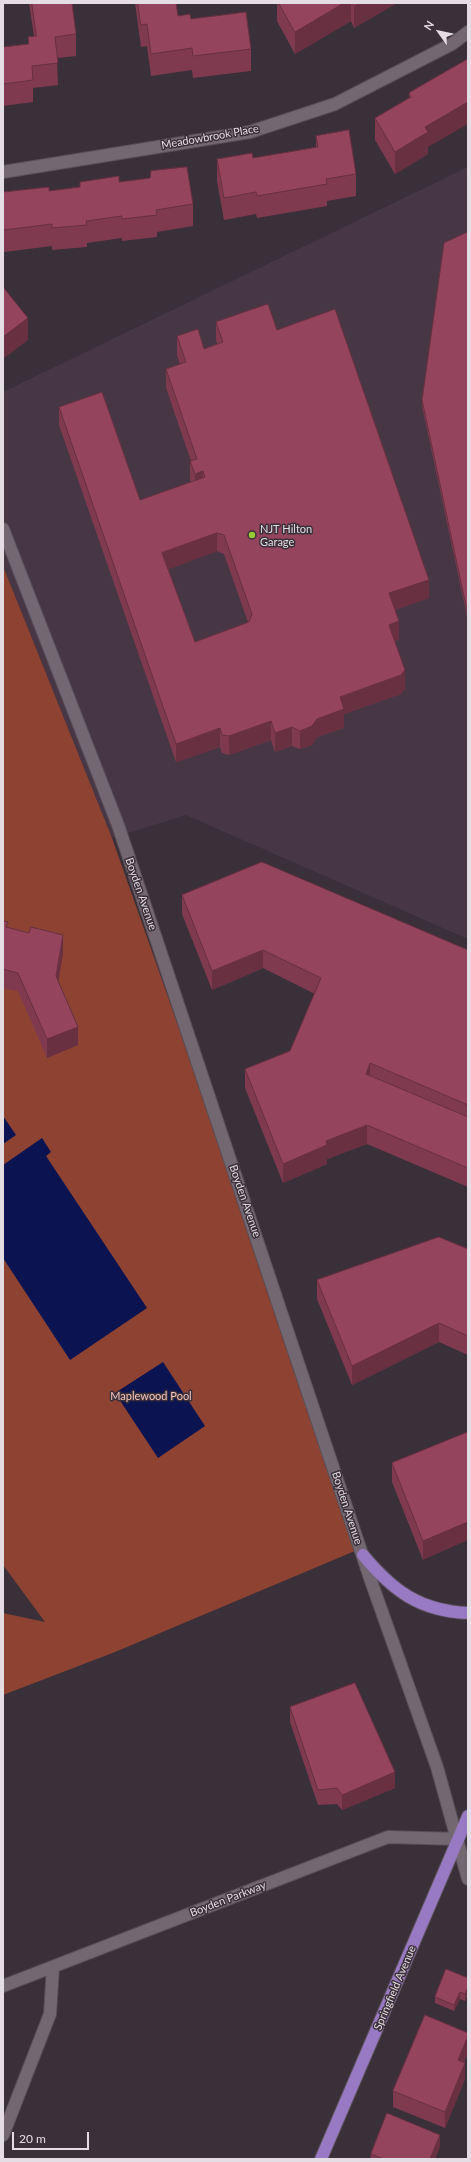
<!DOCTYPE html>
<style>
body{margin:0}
#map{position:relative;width:471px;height:2162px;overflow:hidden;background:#3a3039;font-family:Lato,sans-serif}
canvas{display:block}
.frame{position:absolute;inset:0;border:4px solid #e4dde3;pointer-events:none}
.north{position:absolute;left:419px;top:12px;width:40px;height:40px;-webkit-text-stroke:3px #3a3039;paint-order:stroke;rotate:303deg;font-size:11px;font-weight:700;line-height:16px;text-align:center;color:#e4dde3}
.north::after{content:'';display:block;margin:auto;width:14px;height:18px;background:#e4dde3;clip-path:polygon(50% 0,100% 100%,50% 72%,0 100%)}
.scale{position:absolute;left:12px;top:2132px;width:77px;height:18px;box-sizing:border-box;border:2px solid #e4dde3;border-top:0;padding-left:5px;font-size:12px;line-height:14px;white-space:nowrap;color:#e4dde3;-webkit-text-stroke:3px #3a3039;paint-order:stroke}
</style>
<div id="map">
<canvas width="471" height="2162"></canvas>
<div class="frame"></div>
<div class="north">N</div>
<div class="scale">20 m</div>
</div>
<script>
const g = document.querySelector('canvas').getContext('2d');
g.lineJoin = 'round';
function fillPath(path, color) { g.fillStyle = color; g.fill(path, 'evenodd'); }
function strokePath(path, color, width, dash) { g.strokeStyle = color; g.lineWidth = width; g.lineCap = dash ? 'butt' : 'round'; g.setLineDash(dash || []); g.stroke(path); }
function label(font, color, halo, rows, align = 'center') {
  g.font = font + ' Lato,sans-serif'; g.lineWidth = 3; g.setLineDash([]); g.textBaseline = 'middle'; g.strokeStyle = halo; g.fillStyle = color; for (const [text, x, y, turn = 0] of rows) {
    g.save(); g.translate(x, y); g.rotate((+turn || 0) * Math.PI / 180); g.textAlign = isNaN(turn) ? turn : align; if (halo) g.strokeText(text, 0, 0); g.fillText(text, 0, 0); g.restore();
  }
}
fillPath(new Path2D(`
 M 468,167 L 468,939 L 186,815 L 112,838 L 3,566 L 3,392 Z`), '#473745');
fillPath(new Path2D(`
 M 3,566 L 112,838 L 362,1548 L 115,1652 L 3,1695 L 3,1613 L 45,1622 L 3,1565 Z`), '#8d4232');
fillPath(new Path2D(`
 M 3,1116 L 16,1135 L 3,1144 Z
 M 42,1138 L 51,1152 L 46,1156 L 147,1308 L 70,1360 L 3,1258 L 3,1165 Z
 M 163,1362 L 205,1426 L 158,1458 L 115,1393 Z`), '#0b1451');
const minor = new Path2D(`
 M 3,172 L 250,132 L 335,104 L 452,44 L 468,32
 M 3,529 L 118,825 L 371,1581 L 437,1767 L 468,1879
 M 3,1986 L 388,1837 L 458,1839
 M 3,2135 L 50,2014 L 53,1967`);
const major = new Path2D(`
 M 363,1555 C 393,1591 420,1611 468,1613
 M 321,2159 L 468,1816`);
strokePath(minor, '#584f57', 14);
strokePath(major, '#584f57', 14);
strokePath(minor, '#736771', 12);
strokePath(major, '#9879c3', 12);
fillPath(new Path2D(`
 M 29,3 L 72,3 L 76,34 L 76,56 L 57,58 L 58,85 L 33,88 L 33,102 L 3,106 L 3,47 L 28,44 L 28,37 L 34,36 Z
 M 135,3 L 176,3 L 178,16 L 191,19 L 251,49 L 251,71 L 193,78 L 192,70 L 151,76 L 147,46 L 141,47 Z
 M 277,3 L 397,3 L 354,28 L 351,21 L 295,54 L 277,21 Z
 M 468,59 L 428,147 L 428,154 L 395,174 L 375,140 L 375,118 L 409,98 L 409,93 Z
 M 316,136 L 356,174 L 356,196 L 327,201 L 327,206 L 257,218 L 256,214 L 224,220 L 217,181 L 217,159 L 253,158 L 316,147 Z
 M 119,182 L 193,204 L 193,226 L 157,232 L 157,237 L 122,241 L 122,238 L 87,243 L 87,247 L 52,250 L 52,246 L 4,252 L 3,250 L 3,192 L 49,191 Z
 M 468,232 L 468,621 L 422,406 L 422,400 Z
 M 216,322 L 277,330 L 429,598 L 395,610 L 399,640 L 395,641 L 405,688 L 401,694 L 344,714 L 344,728 L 317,737 L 312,745 L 300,749 L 292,746 L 275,752 L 271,740 L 229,755 L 222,753 L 220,747 L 176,762 L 59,425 L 59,407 L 140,500 L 191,482 L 190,480 L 190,461 L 191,461 L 166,388 L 166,369 L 180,364 L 177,355 L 177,336 L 204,349 L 218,344 L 216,341 ZM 217,551 L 224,554 L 248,622 L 195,642 L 168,569 Z
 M 182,895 L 468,950 L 468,1187 L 367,1144 L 327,1159 L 327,1164 L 283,1183 L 245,1088 L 245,1069 L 290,1051 L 315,994 L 263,968 L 212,990 L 182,914 Z
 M 3,921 L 8,928 L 63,954 L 58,981 L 78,1045 L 47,1058 L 18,991 L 3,988 Z
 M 468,1249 L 468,1355 L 439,1342 L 352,1385 L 317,1299 L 317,1280 Z
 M 468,1432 L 423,1560 L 392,1482 L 392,1463 Z
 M 290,1707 L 395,1788 L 342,1810 L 337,1804 L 318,1805 L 290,1722 Z
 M 468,1978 L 468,1993 L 465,2001 L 460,1999 L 454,2011 L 435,2003 L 435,1997 Z
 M 468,2033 L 468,2052 L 464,2063 L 465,2079 L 445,2128 L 393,2107 L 393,2091 Z
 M 440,2146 L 435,2159 L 370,2159 L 371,2154 Z`), '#7f3a50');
fillPath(new Path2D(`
 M 344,3 L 351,3 L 351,21 L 295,54 L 295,32 Z
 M 360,3 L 397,3 L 354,28 L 354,6 Z
 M 468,102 L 468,124 L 428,147 L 428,154 L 395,174 L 395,152 L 425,127 Z
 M 28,318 L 28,340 L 3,359 L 3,337 Z
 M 203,471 L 203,490 L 195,493 L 195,474 Z
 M 217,533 L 217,551 L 162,572 L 162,553 Z
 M 429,580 L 429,598 L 389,612 L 389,593 Z
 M 399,621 L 399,640 L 389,643 L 389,625 Z
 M 405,670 L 405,688 L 401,694 L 344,714 L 344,728 L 317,737 L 312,745 L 300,749 L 300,731 L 317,719 L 340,697 Z
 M 271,721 L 271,740 L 229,755 L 229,736 Z
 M 292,727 L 292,746 L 275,752 L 275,733 Z
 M 220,728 L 220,747 L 176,762 L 176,744 Z
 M 63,935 L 63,954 L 56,995 L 56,976 Z
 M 263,950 L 263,968 L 212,990 L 212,971 Z
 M 78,1027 L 78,1045 L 47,1058 L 47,1039 Z
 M 370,1063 L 370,1082 L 366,1074 Z
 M 367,1125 L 367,1144 L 327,1159 L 327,1164 L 283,1183 L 283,1164 L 326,1141 Z
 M 439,1323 L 439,1342 L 352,1385 L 352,1366 Z
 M 468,1522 L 468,1540 L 423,1560 L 423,1541 Z
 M 395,1772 L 395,1788 L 342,1810 L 342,1795 Z
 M 468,1987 L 468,1993 L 465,2001 L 465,1994 Z
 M 460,1992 L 460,1999 L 454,2011 L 454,2005 Z
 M 468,2036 L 468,2052 L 458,2076 L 458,2060 Z
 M 465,2063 L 465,2079 L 445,2128 L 445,2112 Z
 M 440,2135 L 440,2146 L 435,2159 L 430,2159 Z`), '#683041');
const building = new Path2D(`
 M 32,3 L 72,3 L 76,34 L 55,37 L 58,63 L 32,66 L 33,80 L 3,84 L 3,47 L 29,44 L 28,37 L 36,36 Z
 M 138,3 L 176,3 L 178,16 L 190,14 L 191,19 L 246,12 L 251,49 L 193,56 L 192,48 L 151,54 L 147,24 L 141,25 Z
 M 279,3 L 344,3 L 295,32 Z
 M 353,3 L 360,3 L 354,6 Z
 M 468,59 L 468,102 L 425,127 L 428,132 L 395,152 L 375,118 L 411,97 L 409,93 Z
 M 349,130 L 356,174 L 326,179 L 327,184 L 257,196 L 256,192 L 224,198 L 217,159 L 252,153 L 253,158 L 318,147 L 316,136 Z
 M 187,167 L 193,204 L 156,210 L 157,215 L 122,219 L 122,216 L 86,221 L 87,225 L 52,228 L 52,224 L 4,230 L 3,228 L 3,192 L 49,187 L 49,191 L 80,187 L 80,182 L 119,176 L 119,182 L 150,178 L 151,171 Z
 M 468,232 L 468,615 L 422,400 L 444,243 Z
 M 3,287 L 28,318 L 3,337 Z
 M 268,304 L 277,330 L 335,309 L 429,580 L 389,593 L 399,621 L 389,625 L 405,670 L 401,675 L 340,697 L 344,709 L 317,719 L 312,726 L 300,731 L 292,727 L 275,733 L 271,721 L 229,736 L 222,735 L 220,728 L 176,744 L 59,407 L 102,392 L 140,500 L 205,477 L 203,471 L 195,474 L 190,461 L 197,459 L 166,369 L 186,362 L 177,336 L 198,329 L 204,349 L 223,342 L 216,322 ZM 217,533 L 224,535 L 252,614 L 249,622 L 195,642 L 162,553 Z
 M 262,862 L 468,950 L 468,1105 L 370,1063 L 366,1074 L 468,1117 L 468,1168 L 367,1125 L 326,1141 L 327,1145 L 283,1164 L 245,1069 L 290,1051 L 321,978 L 263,950 L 212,971 L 182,895 Z
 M 3,921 L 8,922 L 6,927 L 29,933 L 31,927 L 63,935 L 56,976 L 78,1027 L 47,1039 L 18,973 L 3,969 Z
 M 439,1237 L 468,1249 L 468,1336 L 439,1323 L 352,1366 L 317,1280 Z
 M 468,1432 L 468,1522 L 423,1541 L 392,1463 Z
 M 355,1683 L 395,1772 L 342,1795 L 337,1788 L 318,1790 L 290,1707 Z
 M 446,1969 L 468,1978 L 468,1987 L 465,1994 L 460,1992 L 454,2005 L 435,1997 Z
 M 425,2015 L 468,2033 L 468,2036 L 458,2060 L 465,2063 L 445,2112 L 393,2091 Z
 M 387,2113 L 440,2135 L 430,2159 L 383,2159 L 371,2154 Z`);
fillPath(building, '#94445d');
strokePath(building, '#683041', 1);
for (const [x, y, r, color] of [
 [252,535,4,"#98cb36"]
]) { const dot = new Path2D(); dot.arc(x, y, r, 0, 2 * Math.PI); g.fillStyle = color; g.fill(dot); strokePath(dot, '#3a3039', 1.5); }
label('11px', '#e4dde3', '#3a3039', [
 ["Meadowbrook Place",210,137,-10],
 ["Boyden Avenue",141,894,71],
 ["Boyden Avenue",245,1201,71],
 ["Boyden Avenue",347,1508,72],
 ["Boyden Parkway",228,1899,-21],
 ["Springfield Avenue",395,1988,-67]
]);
label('11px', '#e4dde3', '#3a3039', [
 ["NJT Hilton",260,529],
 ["Garage",260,542]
], 'left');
label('11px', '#f7c8bd', '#3a3039', [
 ["Maplewood Pool",151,1396]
]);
</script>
